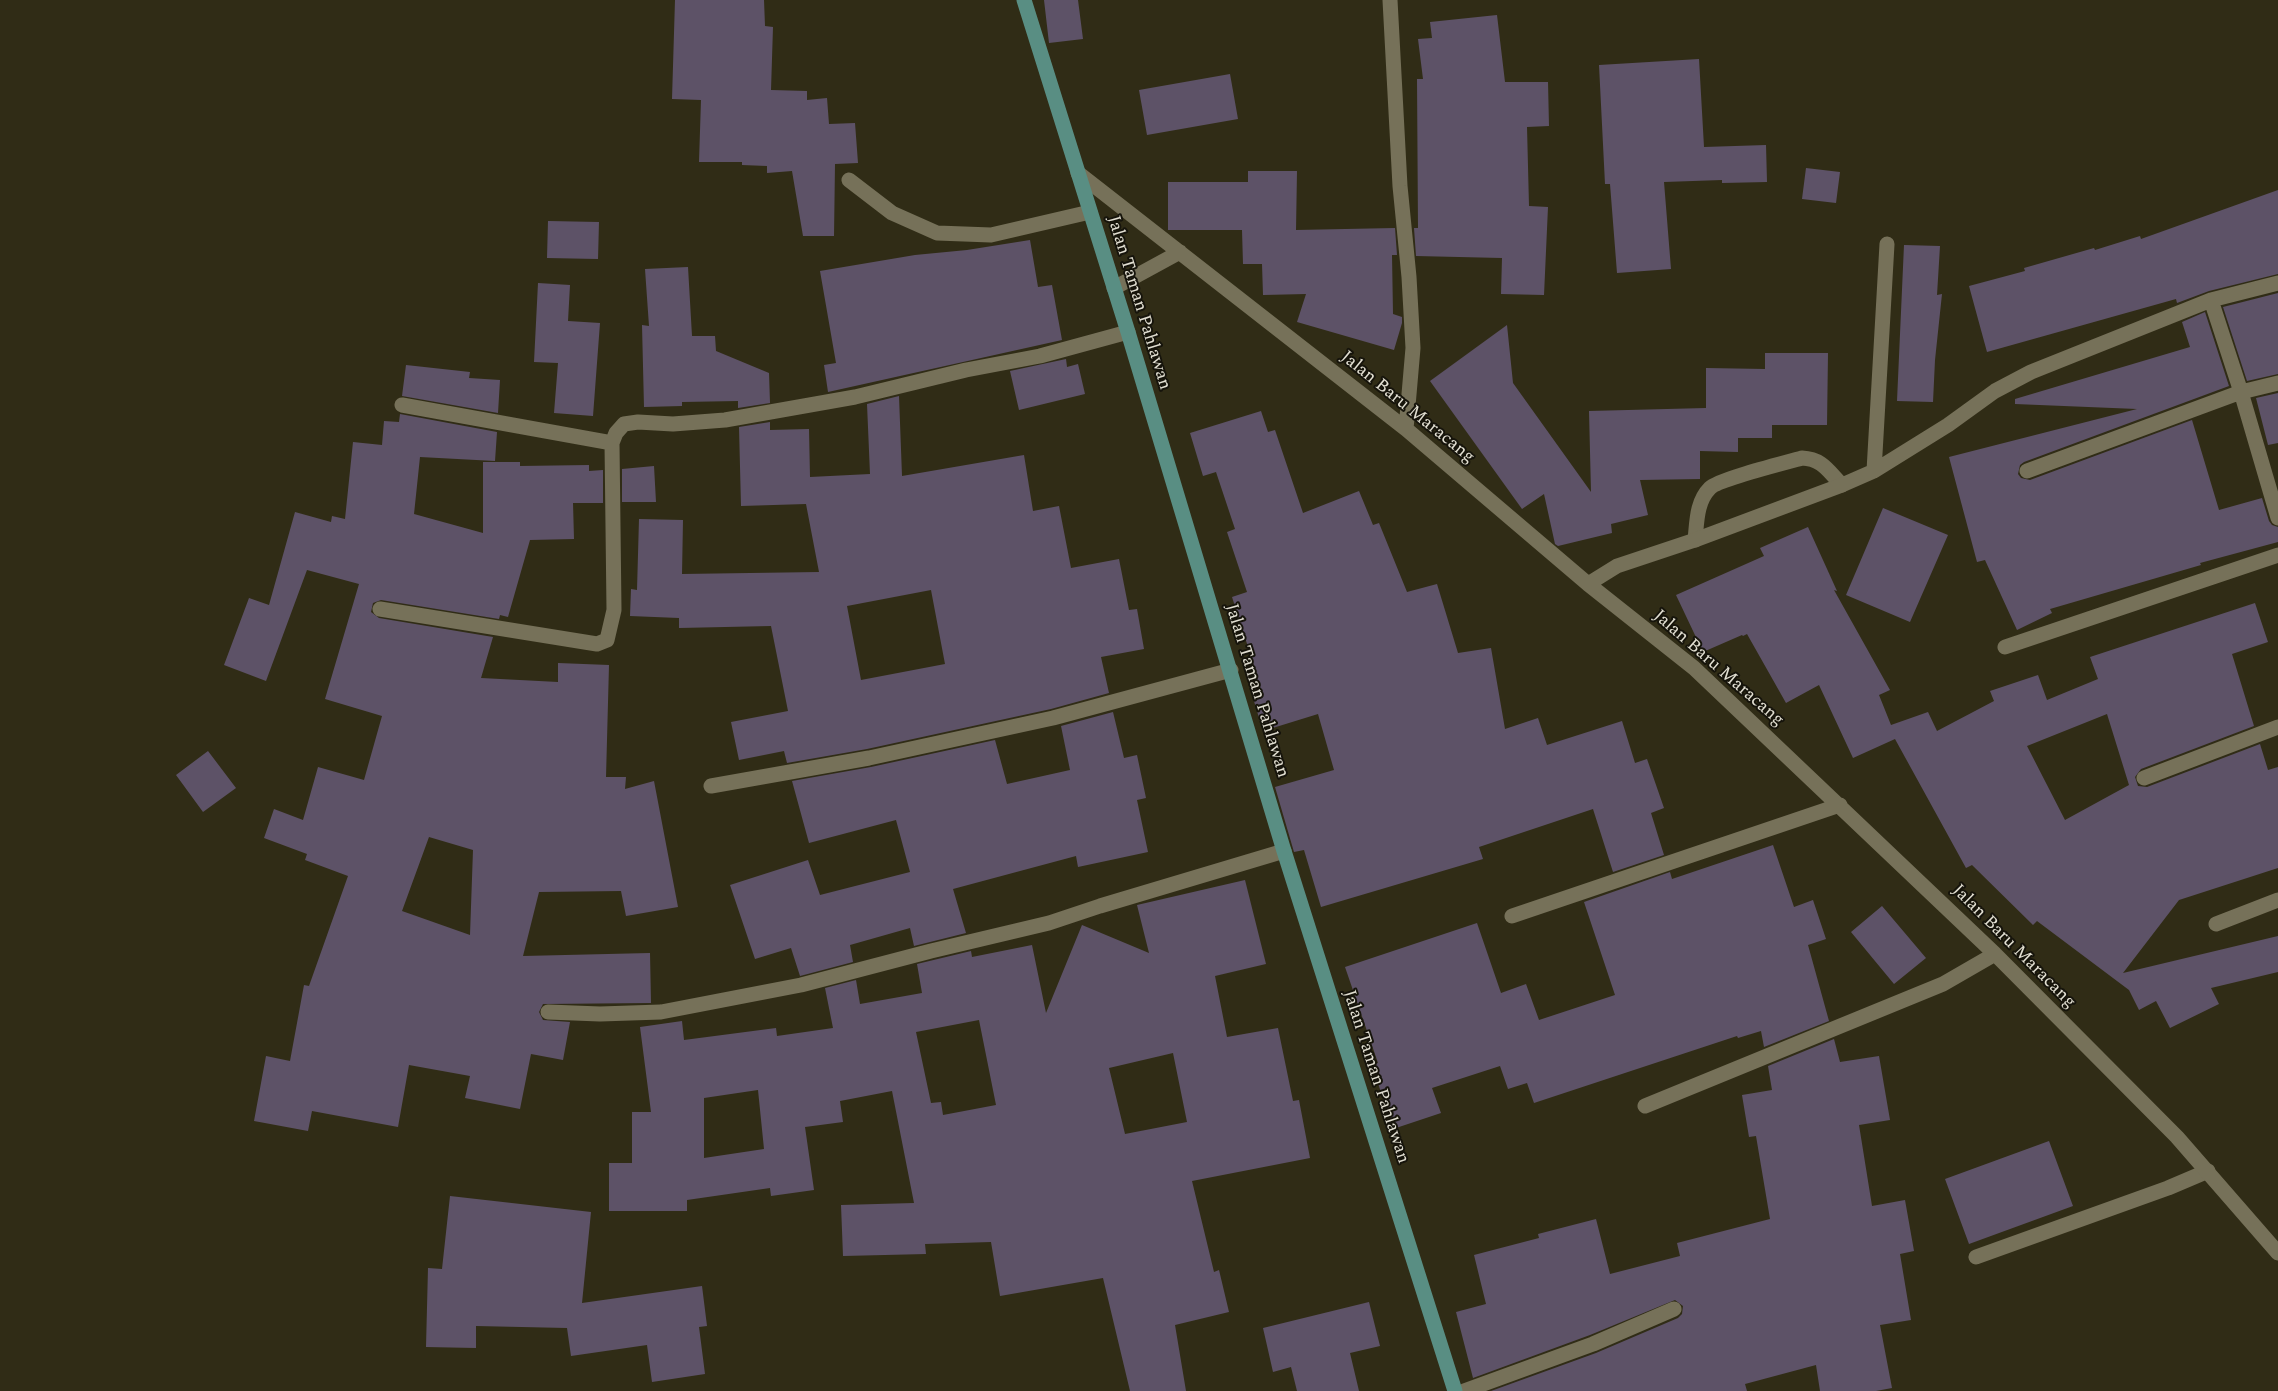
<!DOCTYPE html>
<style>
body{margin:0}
canvas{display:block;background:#302c16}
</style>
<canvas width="2278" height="1391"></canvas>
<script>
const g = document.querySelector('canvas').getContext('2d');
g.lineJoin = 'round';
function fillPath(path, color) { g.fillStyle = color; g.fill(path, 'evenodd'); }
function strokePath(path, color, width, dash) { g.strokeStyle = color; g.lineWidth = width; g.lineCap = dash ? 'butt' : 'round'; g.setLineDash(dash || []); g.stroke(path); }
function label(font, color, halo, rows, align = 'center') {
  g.font = font + ' Spectral,serif'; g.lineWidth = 4; g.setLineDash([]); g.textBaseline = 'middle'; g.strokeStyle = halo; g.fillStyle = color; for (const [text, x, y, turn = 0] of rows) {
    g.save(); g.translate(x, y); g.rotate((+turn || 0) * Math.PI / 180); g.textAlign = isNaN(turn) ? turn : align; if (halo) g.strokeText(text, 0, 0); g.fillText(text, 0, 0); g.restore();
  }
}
fillPath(new Path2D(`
 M 675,0 L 764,0 L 765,26 L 773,27 L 771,90 L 807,91 L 807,100 L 827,98 L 829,124 L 855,123 L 858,163 L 835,164 L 834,236 L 803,236 L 792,171 L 767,173 L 767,166 L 742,165 L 742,162 L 699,162 L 701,100 L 672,99 Z
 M 1044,0 L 1078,0 L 1083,39 L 1049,43 Z
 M 1497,15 L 1505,82 L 1548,82 L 1549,126 L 1527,127 L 1529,206 L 1548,207 L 1544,295 L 1501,294 L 1502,258 L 1416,256 L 1414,228 L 1418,228 L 1417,79 L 1423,79 L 1418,39 L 1432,38 L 1430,22 Z
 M 1699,59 L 1704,147 L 1766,145 L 1767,182 L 1722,183 L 1722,180 L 1664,182 L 1671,269 L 1617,273 L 1610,184 L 1605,184 L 1599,65 Z
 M 1230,74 L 1238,119 L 1147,135 L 1139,90 Z
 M 1806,168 L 1840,172 L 1836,203 L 1802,199 Z
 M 1248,171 L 1297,171 L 1296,230 L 1395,228 L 1397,255 L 1392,255 L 1393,314 L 1402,317 L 1402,323 L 1394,350 L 1297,322 L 1306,294 L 1263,295 L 1262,264 L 1243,264 L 1242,230 L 1168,230 L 1168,182 L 1248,182 Z
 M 2278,190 L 2278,274 L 2209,291 L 2177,303 L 2176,299 L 1987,352 L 1969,286 L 2025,271 L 2024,268 L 2094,248 L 2095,250 L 2140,236 L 2141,239 Z
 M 548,221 L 599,222 L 598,259 L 547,258 Z
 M 1030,240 L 1038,287 L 1052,285 L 1062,340 L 828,392 L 824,365 L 836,363 L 820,271 L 915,255 L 967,250 Z
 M 1904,245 L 1940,246 L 1937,295 L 1942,294 L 1935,360 L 1933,402 L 1897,401 Z
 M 688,267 L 692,336 L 715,336 L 716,351 L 769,373 L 770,403 L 738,408 L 738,401 L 682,402 L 682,406 L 644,407 L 642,325 L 649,326 L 645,269 Z
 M 538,283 L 570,285 L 568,321 L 600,323 L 593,416 L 554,413 L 558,363 L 534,362 Z
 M 2278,293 L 2278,374 L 2247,381 L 2223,307 Z
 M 2205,312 L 2229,386 L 2024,462 L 2020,465 L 2018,474 L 2021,478 L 2030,480 L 2192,420 L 2219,510 L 2262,498 L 2269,521 L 2272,525 L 2278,527 L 2278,542 L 2200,563 L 2201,565 L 2050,609 L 2052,613 L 2017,630 L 1985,560 L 1977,562 L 1949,457 L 2137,409 L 2015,404 L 2015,399 L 2190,347 L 2182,322 Z
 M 1507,325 L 1513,383 L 1591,492 L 1589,411 L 1706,408 L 1706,368 L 1765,369 L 1765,353 L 1828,353 L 1827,425 L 1772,425 L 1772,438 L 1738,438 L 1738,452 L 1700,451 L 1700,479 L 1640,480 L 1648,515 L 1611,524 L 1612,533 L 1558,546 L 1555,544 L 1544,494 L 1522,509 L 1430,381 Z
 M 1066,359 L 1067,367 L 1078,364 L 1085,394 L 1019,410 L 1010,371 Z
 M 406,365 L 470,372 L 469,378 L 500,380 L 498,413 L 402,396 Z
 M 2278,393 L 2278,443 L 2268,445 L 2256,398 Z
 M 899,396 L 902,476 L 1024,455 L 1033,511 L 1059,506 L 1071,568 L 1119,559 L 1129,610 L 1137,609 L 1144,649 L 1101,657 L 1109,693 L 1051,709 L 867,749 L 787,763 L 784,751 L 739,760 L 731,722 L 788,711 L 771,626 L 679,628 L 679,618 L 630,616 L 631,589 L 637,590 L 639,519 L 683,520 L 682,574 L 819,572 L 806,504 L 741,506 L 739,427 L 770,422 L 770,430 L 809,429 L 810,477 L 870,474 L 867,404 ZM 931,590 L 945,664 L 861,680 L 847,606 Z
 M 1261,411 L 1268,432 L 1275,430 L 1303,513 L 1359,491 L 1373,525 L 1379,523 L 1407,592 L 1437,584 L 1458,653 L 1491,648 L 1505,729 L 1538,718 L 1547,745 L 1622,721 L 1635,763 L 1647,759 L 1664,808 L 1651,813 L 1664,855 L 1613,872 L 1593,809 L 1479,847 L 1483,859 L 1321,907 L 1304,850 L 1294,852 L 1275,787 L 1334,770 L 1318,714 L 1263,731 L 1247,678 L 1257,675 L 1232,597 L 1247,592 L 1227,532 L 1235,529 L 1216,472 L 1203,476 L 1190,433 Z
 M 400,414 L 497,432 L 495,461 L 420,457 L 414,514 L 483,533 L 483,462 L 520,462 L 520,466 L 589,465 L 589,471 L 603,470 L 603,503 L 573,503 L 574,539 L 530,540 L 508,617 L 500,615 L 499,619 L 381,600 L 373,603 L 371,612 L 379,618 L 493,637 L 481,678 L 558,682 L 558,663 L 609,665 L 606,777 L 626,777 L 625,789 L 654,781 L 678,907 L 626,916 L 621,891 L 539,892 L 523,956 L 650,953 L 651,1003 L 543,1004 L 539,1012 L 543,1020 L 570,1022 L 563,1060 L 531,1054 L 520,1109 L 465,1098 L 470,1076 L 409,1065 L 398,1127 L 312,1111 L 308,1131 L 254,1121 L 266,1056 L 290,1061 L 304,985 L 309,986 L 348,876 L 305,860 L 307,854 L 264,838 L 274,809 L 303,820 L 318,767 L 364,780 L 382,716 L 325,699 L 359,584 L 307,570 L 266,681 L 224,665 L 249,598 L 269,605 L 295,512 L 331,522 L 332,516 L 345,519 L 353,442 L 382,445 L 384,421 L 399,422 ZM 429,837 L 473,850 L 470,935 L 402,911 Z
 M 654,466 L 656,502 L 622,502 L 622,469 Z
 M 1883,508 L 1948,535 L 1910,622 L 1846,595 Z
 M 1808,527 L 1837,591 L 1834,590 L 1890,690 L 1879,695 L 1891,725 L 1928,712 L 1937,731 L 1994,701 L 1990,691 L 2038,675 L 2047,700 L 2098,679 L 2090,657 L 2255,603 L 2268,642 L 2232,654 L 2254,726 L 2141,769 L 2135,777 L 2138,786 L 2147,787 L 2260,744 L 2268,770 L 2278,767 L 2278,868 L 2179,900 L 2123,973 L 2278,936 L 2278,972 L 2211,988 L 2219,1004 L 2170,1028 L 2156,1001 L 2139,1010 L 2129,990 L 2037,921 L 2033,925 L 1972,865 L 1966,868 L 1895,739 L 1853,758 L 1819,685 L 1786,703 L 1747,634 L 1743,636 L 1742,635 L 1703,652 L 1676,595 L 1764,556 L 1760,548 ZM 2107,714 L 2129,785 L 2065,820 L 2027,746 Z
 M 1113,712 L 1124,758 L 1137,755 L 1146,798 L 1137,800 L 1148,852 L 1078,867 L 1076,856 L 953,889 L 966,933 L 914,946 L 910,928 L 850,945 L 853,962 L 800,976 L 791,948 L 755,959 L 730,885 L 808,860 L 820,895 L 910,872 L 896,820 L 809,843 L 792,781 L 871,767 L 995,740 L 1007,784 L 1070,770 L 1061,726 Z
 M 208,751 L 236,788 L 203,812 L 176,775 Z
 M 1773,845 L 1794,907 L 1813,900 L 1826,939 L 1808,945 L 1829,1021 L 1764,1047 L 1761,1031 L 1738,1038 L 1737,1036 L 1534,1103 L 1527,1083 L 1508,1089 L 1500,1066 L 1432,1088 L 1441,1113 L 1393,1129 L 1372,1065 L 1378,1063 L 1345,967 L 1477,923 L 1501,993 L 1526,984 L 1539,1020 L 1615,995 L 1584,902 L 1670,872 L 1672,879 Z
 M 1245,880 L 1266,964 L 1215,976 L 1227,1037 L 1278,1028 L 1293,1101 L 1299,1100 L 1310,1158 L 1192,1181 L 1214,1272 L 1219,1270 L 1229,1312 L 1175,1325 L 1186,1391 L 1130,1391 L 1103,1278 L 1000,1296 L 991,1242 L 925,1244 L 926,1254 L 843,1256 L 841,1205 L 914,1203 L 892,1091 L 840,1101 L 843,1122 L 805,1127 L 814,1190 L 771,1196 L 770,1188 L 687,1200 L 687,1211 L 609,1211 L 609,1163 L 632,1163 L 632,1112 L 651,1112 L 640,1027 L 682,1021 L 684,1040 L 776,1028 L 777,1036 L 833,1028 L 825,988 L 856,980 L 860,1004 L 922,993 L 917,964 L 971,951 L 972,957 L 1032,945 L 1046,1013 L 1082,925 L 1149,953 L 1137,905 ZM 979,1020 L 996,1105 L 943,1115 L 941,1102 L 931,1103 L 916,1032 ZM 1173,1053 L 1187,1122 L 1125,1134 L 1109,1068 ZM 758,1090 L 764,1149 L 704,1158 L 704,1098 Z
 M 1882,906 L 1926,958 L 1894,984 L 1851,932 Z
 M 1834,1039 L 1840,1062 L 1879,1056 L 1890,1120 L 1859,1125 L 1872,1206 L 1905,1200 L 1914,1251 L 1900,1254 L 1911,1320 L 1880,1325 L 1892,1388 L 1876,1391 L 1820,1391 L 1816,1365 L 1745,1384 L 1747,1391 L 1491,1391 L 1596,1353 L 1678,1318 L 1682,1314 L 1683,1306 L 1675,1300 L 1590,1335 L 1473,1378 L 1456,1312 L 1486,1304 L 1474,1255 L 1539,1238 L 1538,1234 L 1596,1219 L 1610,1274 L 1680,1256 L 1677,1243 L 1770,1219 L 1756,1136 L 1749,1137 L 1742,1095 L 1772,1090 L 1768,1066 Z
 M 2049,1141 L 2073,1206 L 1969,1244 L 1945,1179 Z
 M 450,1196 L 591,1212 L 582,1303 L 702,1286 L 707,1326 L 699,1327 L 705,1374 L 652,1382 L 647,1345 L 571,1356 L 567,1328 L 476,1326 L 476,1348 L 426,1347 L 428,1268 L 442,1269 Z
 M 1369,1302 L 1380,1346 L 1350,1353 L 1359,1391 L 1297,1391 L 1291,1367 L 1273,1372 L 1263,1328 Z`), '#5d5267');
strokePath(new Path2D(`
 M 1695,540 C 1697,523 1696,502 1710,488 C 1719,479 1785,463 1802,458 C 1823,459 1828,471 1842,485
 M 1976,1257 L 2168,1188 L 2208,1171`), '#767159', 15);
strokePath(new Path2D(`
 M 1390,0 L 1400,186 L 1409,277 L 1413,348 L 1406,429
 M 1078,173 L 1406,429 L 1588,584 L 1694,668 L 1995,954 L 2177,1137 L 2278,1253
 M 849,180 L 892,213 L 937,233 L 991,235 L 1090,212
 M 1114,288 L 1180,252
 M 2211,300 L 2241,392 L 2278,518
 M 402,405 L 612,443
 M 1874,471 L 1887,244
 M 2027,471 L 2241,392 L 2278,383
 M 1588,584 L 1617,566 L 1695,540 L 1842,485 L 1874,471 L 1948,425 L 1995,391 L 2031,372 L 2211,300 L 2278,283
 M 380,609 L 597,644 L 607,640 L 614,610 L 612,443 L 616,433 L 624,424 L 638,422 L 673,424 L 725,420 L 855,397 L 966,370 L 1040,356 L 1128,332
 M 2005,647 L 2278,555
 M 2144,778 L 2278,727
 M 711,786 L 869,758 L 1053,718 L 1231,670
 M 1512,916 L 1840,805
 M 2216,924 L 2278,900
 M 548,1012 L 600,1014 L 661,1012 L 801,985 L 931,951 L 1049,923 L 1100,906 L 1284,851
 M 1645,1106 L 1943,984 L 1995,954
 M 1464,1391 L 1593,1344 L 1674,1309`), '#767159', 15);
strokePath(new Path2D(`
 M 1024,0 L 1128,332 L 1284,851 L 1455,1391`), '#598e83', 15);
label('18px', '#e2dfd2', '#16140b', [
 ["Jalan Taman Pahlawan",1138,303,73],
 ["Jalan Baru Maracang",1407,408,39],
 ["Jalan Baru Maracang",1718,669,41],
 ["Jalan Taman Pahlawan",1256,691,73],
 ["Jalan Baru Maracang",2013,947,45],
 ["Jalan Taman Pahlawan",1375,1077,72]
]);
</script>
